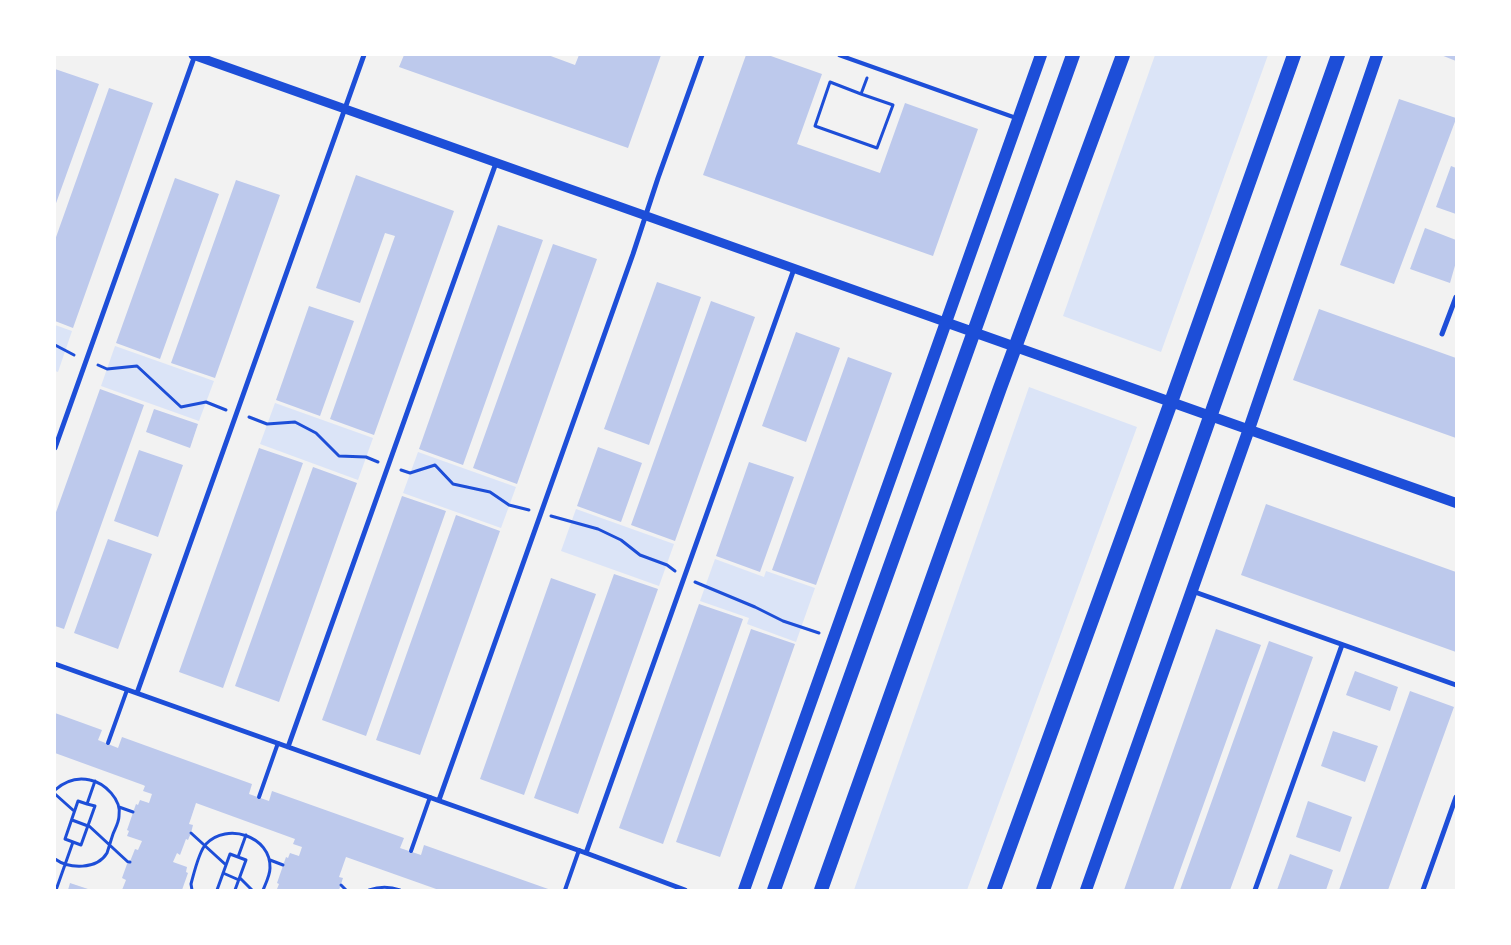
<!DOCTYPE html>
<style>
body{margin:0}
#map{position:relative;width:1511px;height:945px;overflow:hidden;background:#f2f2f2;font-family:"DM Sans",sans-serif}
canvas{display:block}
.frame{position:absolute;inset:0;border:56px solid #fff;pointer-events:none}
</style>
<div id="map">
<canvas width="1511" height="945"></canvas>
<div class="frame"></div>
</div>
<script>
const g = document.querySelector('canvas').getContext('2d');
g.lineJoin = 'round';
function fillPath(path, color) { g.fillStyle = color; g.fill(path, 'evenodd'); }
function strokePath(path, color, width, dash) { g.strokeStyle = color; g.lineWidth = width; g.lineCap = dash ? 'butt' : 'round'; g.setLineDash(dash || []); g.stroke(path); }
fillPath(new Path2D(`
 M 1155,55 L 1268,55 L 1161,352 L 1063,316 Z
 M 55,325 L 72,331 L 58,372 L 55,371 Z
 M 115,346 L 214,381 L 199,421 L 101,386 Z
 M 1029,387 L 1137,427 L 967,890 L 854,890 Z
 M 275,403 L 373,438 L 358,480 L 260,444 Z
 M 418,452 L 516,487 L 501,528 L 403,493 Z
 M 576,509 L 674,544 L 659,586 L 561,551 Z
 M 715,559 L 764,577 L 766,571 L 815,588 L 796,642 L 747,624 L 749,618 L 700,601 Z`), '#dbe4f7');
fillPath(new Path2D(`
 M 404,55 L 548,55 L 575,65 L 579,55 L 661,55 L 628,148 L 399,67 Z
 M 746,55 L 768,55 L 822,74 L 797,144 L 880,173 L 905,103 L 978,129 L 933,256 L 703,175 Z
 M 1441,55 L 1456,55 L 1456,61 Z
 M 55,69 L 99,84 L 55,206 Z
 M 109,88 L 153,103 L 73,328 L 55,321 L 55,240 Z
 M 1399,99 L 1456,118 L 1456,119 L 1394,284 L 1340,265 Z
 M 1451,166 L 1456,168 L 1456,214 L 1436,207 Z
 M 356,175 L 454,211 L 374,435 L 330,419 L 395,236 L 385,233 L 360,303 L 316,288 Z
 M 175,178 L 219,194 L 160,359 L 116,343 Z
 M 236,180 L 280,195 L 215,378 L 171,363 Z
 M 498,225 L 543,240 L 463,465 L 419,449 Z
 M 1425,228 L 1456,240 L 1456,262 L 1450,283 L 1410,269 Z
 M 553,244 L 597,259 L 517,484 L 473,468 Z
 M 657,282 L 701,297 L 649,445 L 604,429 Z
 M 711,301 L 755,317 L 675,541 L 631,525 Z
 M 309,306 L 354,321 L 320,416 L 276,400 Z
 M 1319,309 L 1456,358 L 1456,438 L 1293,380 Z
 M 796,332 L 840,348 L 806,442 L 762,426 Z
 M 848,357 L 892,373 L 816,585 L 772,570 Z
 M 100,389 L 144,405 L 64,629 L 55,626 L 55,515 Z
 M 154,409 L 198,424 L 190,448 L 146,432 Z
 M 598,447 L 642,463 L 621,522 L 577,506 Z
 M 259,448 L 303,463 L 223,688 L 179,672 Z
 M 139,450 L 183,465 L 158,537 L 114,521 Z
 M 749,462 L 794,477 L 760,572 L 716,556 Z
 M 313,467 L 357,483 L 279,702 L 235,686 Z
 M 402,496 L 446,511 L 366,736 L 322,720 Z
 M 1266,504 L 1456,572 L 1456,652 L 1241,575 Z
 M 456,515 L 500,531 L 420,755 L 376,740 Z
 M 108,539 L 152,554 L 118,649 L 74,633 Z
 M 614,574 L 658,589 L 578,814 L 534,798 Z
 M 551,578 L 596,594 L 524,795 L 480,779 Z
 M 699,604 L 743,619 L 663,844 L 619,828 Z
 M 751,629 L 795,644 L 720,857 L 676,842 Z
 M 1216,629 L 1261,645 L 1248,680 L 1173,890 L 1124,890 Z
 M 1269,641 L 1313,657 L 1242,857 L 1230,890 L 1180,890 Z
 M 1355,671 L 1398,687 L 1390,711 L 1346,695 Z
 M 1410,691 L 1454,707 L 1433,765 L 1388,890 L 1339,890 Z
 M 55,713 L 102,730 L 98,740 L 118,748 L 122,737 L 252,784 L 249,794 L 269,801 L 272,791 L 404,838 L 400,848 L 421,855 L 424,845 L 551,890 L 439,890 L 346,857 L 339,877 L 343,878 L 339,890 L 279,890 L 277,889 L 279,884 L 277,883 L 286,857 L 288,858 L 290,853 L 299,856 L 302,847 L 293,844 L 295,839 L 196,803 L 189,824 L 193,825 L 191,833 L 188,840 L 186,839 L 180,855 L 177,853 L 173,862 L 187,867 L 186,872 L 188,873 L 182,890 L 122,890 L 126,880 L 122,878 L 127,864 L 129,864 L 135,849 L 138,850 L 142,841 L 127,836 L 129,831 L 127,830 L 136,804 L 138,805 L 140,800 L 149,803 L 152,794 L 143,791 L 145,786 L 143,785 L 55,753 Z
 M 1333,731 L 1378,746 L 1365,782 L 1321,766 Z
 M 1308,801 L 1352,817 L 1340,852 L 1296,837 Z
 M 1290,854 L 1333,870 L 1326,890 L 1277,890 Z
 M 70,883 L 91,890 L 68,890 Z`), '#bdc9ec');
strokePath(new Path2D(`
 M 861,94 L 830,82 L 815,126 L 877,148 L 893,105 L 861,94 L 867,78
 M 55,345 L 74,355
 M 98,365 L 107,369 L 137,366 L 181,407 L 206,402 L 226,410
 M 249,417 L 267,424 L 295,422 L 316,433 L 339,456 L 366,457 L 378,462
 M 401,470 L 410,473 L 435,465 L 453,484 L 490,492 L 509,505 L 529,510
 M 551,516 L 598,529 L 621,540 L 640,555 L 667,565 L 675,571
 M 695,582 L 755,607 L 783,621 L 819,633
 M 55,790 C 65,781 77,777 90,780 C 105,783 122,800 119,816 C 119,822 115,829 113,834 C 111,840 109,847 107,853 C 97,870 69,869 55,859
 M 55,794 L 74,811
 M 119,807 L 133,812
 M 72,820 L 88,826
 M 88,825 L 128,862 L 130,862
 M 191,833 L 226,865
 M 73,842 L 81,845 L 95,806 L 87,804
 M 270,860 L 283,865
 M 223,873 L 239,880
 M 240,878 L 252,890
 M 341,885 L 346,890
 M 56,890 L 73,842 L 65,839 L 78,801 L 87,804 L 95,781
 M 192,890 L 191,884 C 194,873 199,851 206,844 C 227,822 271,836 270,868 C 270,875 266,883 263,890
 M 217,890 L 230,854 L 238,857 L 246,835
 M 235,890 L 246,860 L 238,857
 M 369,890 C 380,886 389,886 400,890`), '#1d4ed8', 3);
strokePath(new Path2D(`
 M 839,55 L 1016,118
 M 108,743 L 127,690
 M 259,797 L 278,743
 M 411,851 L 430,797
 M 565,890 L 579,850`), '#1d4ed8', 4);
strokePath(new Path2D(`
 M 1442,334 L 1456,297
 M 55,448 L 195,55
 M 1192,591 L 1456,685
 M 55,664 L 586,853 L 685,890
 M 137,693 L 364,55
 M 288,747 L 496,163
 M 439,800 L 633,254 L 658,178 L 702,55
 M 586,853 L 794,269
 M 1255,890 L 1342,645
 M 1423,890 L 1456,797`), '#1d4ed8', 5);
strokePath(new Path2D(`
 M 193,55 L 945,322`), '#1d4ed8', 9);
strokePath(new Path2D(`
 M 945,322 L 1456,503`), '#1d4ed8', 10);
strokePath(new Path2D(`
 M 744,890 L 1041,55
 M 1086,890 L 1249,429 L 1377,55`), '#1d4ed8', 12);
strokePath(new Path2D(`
 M 774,890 L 1073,55
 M 821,890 L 1000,388 L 1123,55
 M 994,890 L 1171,402 L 1294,55
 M 1043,890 C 1140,611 1240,333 1338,55`), '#1d4ed8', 14);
</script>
